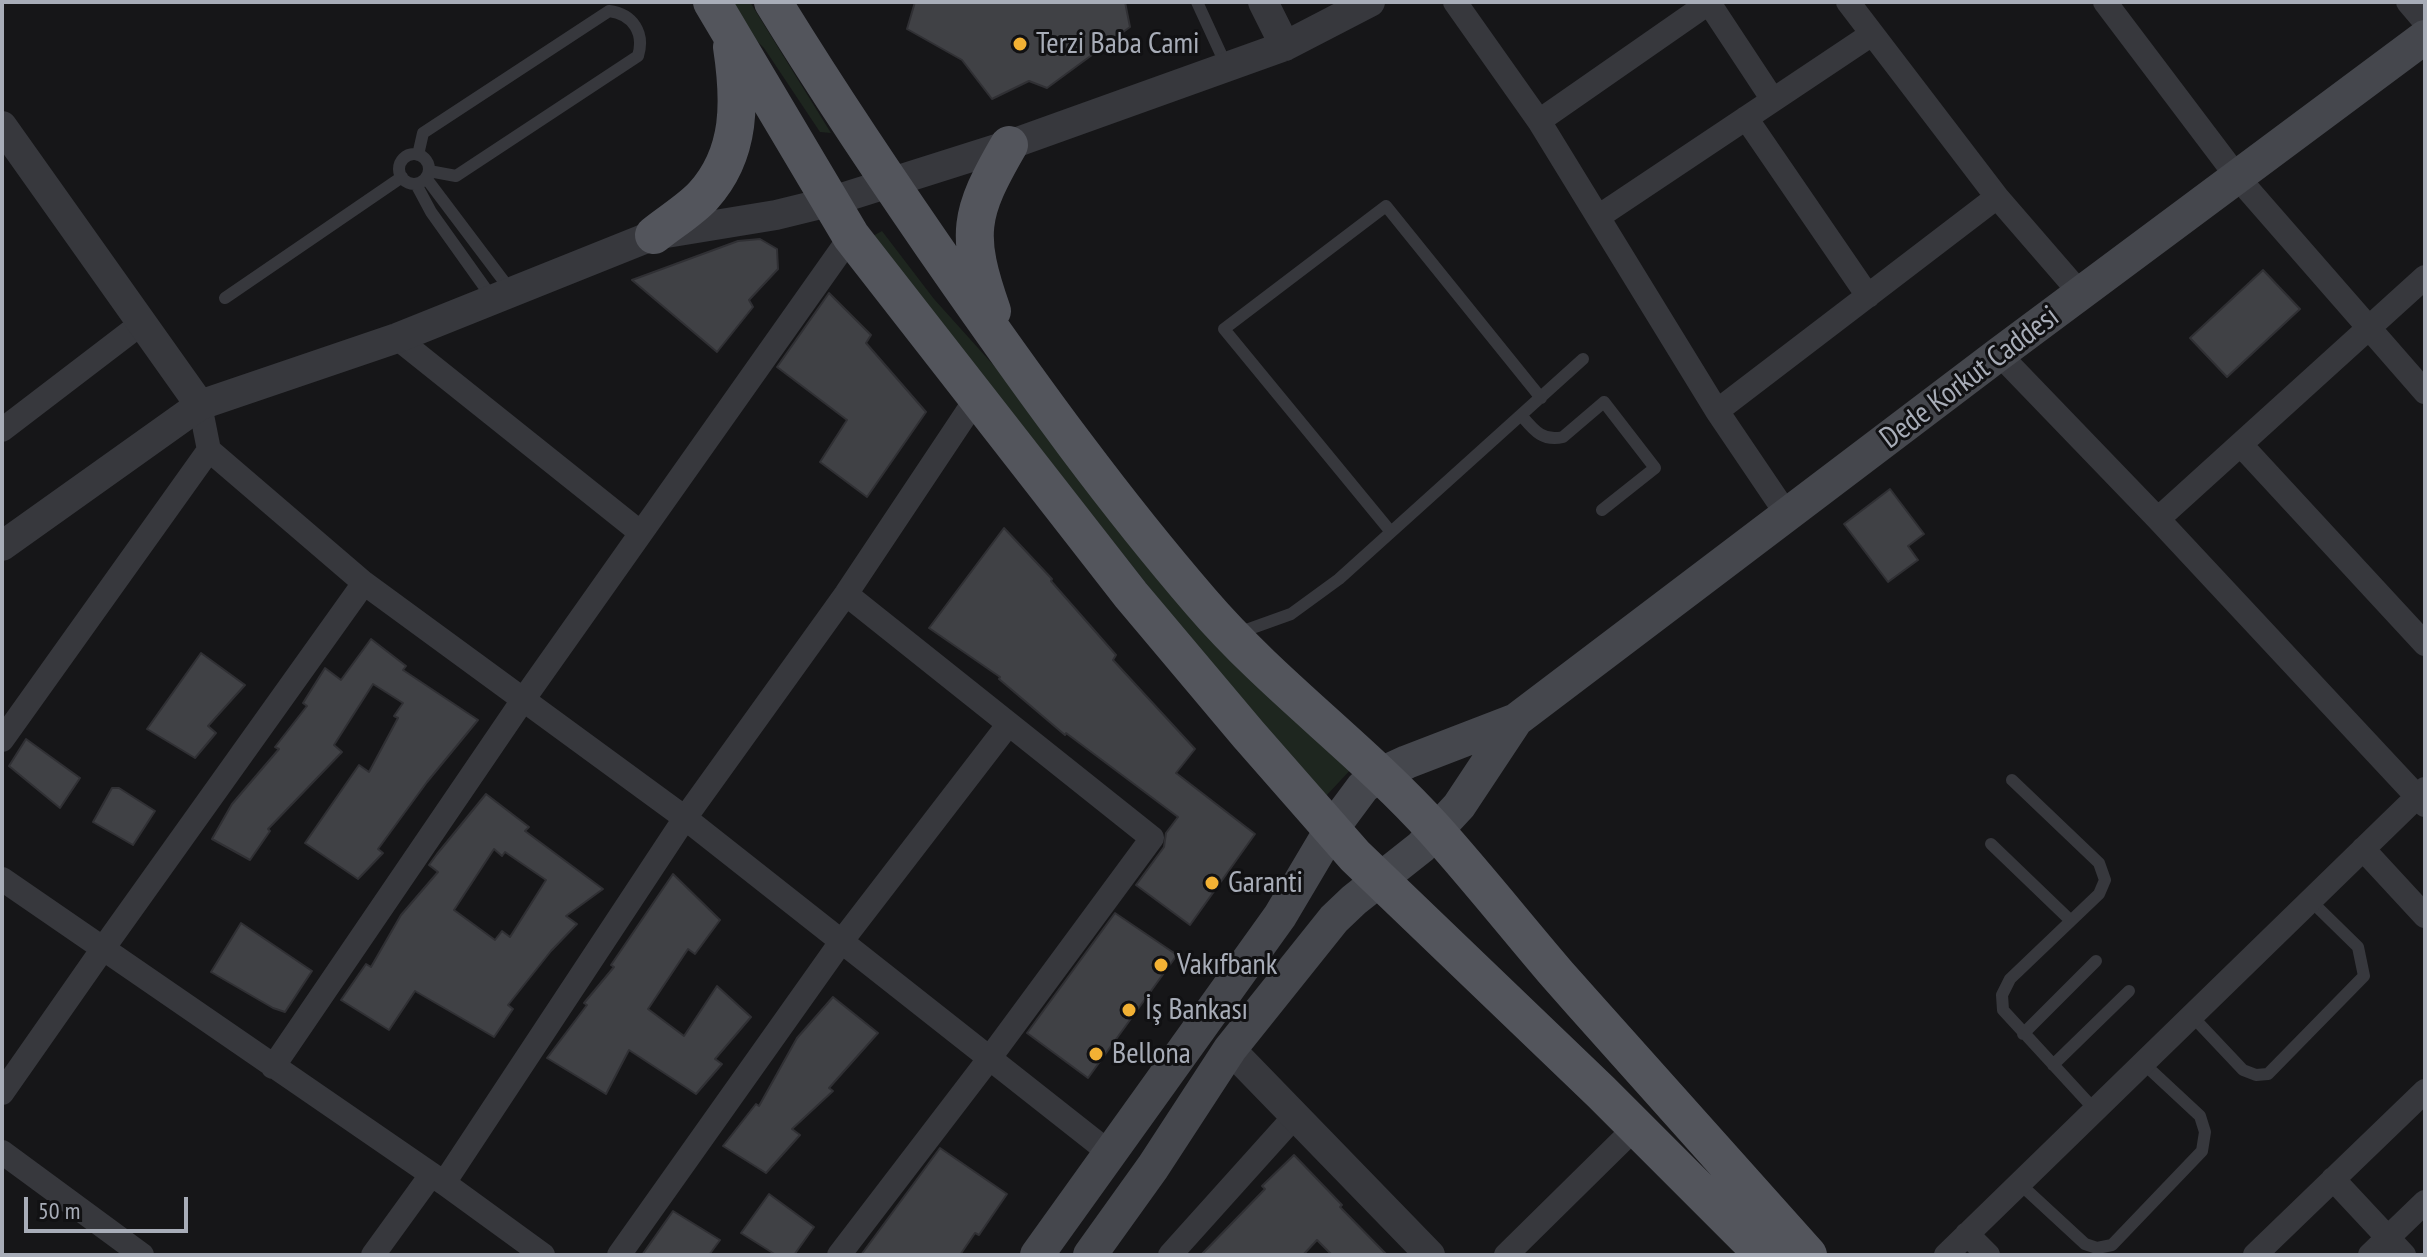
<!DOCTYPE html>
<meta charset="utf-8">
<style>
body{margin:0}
#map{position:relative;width:2427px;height:1257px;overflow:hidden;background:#161618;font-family:"PT Sans Narrow",sans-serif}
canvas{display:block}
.frame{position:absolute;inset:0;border:4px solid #a8adb8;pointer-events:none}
.scale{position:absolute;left:24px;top:1197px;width:164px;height:36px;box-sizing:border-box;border:4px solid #a8adb8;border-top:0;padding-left:10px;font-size:24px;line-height:28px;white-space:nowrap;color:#a8adb8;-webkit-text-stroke:6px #111113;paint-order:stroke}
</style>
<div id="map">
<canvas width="2427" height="1257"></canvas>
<div class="frame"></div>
<div class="scale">50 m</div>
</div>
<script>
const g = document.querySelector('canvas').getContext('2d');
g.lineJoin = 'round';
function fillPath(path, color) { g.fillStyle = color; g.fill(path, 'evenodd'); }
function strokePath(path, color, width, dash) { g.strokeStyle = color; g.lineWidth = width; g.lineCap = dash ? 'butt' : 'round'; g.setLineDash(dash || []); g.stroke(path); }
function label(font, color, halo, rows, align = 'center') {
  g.font = font + ' "PT Sans Narrow",sans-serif'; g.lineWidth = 6; g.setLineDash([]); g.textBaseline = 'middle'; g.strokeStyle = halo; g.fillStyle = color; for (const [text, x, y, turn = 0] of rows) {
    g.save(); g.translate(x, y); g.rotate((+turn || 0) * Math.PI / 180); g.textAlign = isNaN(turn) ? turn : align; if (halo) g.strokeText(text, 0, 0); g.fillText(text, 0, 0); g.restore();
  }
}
fillPath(new Path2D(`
 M 728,2 L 750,2 L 831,133 L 820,132 L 764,48 L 750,34 Z
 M 882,231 L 934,299 L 1354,766 L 1326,796 L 1193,643 L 873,236 Z`), '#1e261f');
const building = new Path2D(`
 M 915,2 L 1125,2 L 1130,27 L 1047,88 L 1029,81 L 992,99 L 962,60 L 907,29 Z
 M 760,239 L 777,249 L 778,269 L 749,300 L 753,307 L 717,352 L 632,280 L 738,241 Z
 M 2263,270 L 2300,309 L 2227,377 L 2190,338 Z
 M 829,293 L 871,335 L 866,343 L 926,412 L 867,497 L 820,462 L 847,420 L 777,367 Z
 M 1890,489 L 1924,534 L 1908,546 L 1918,560 L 1888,582 L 1844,524 Z
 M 1004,528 L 1052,579 L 1051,581 L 1116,655 L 1113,660 L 1195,749 L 1176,773 L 1255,834 L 1190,925 L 1136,885 L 1164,847 L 1166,833 L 1178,817 L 1066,733 L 1065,735 L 999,679 L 1000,677 L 929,628 Z
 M 371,639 L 406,666 L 403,670 L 478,720 L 427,782 L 378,849 L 383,853 L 358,879 L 305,843 L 359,765 L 369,772 L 398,718 L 394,716 L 403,703 L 373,684 L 334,745 L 342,752 L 268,829 L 270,831 L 250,860 L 212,839 L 232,804 L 279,749 L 275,747 L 307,706 L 303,703 L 325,668 L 341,680 Z
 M 201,653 L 245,685 L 208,726 L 216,733 L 195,758 L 147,729 Z
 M 26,739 L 80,778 L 60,808 L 9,766 Z
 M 112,788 L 119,788 L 155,811 L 133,845 L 93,822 Z
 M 486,794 L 529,827 L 525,831 L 603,889 L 566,916 L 577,924 L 551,951 L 508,1005 L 513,1009 L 494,1037 L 415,991 L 389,1030 L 341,1000 L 366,964 L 371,967 L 401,915 L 438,872 L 429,865 L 437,854 ZM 494,849 L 502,856 L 505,852 L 546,880 L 510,937 L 502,931 L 495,940 L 454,910 Z
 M 673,874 L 720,920 L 695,954 L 688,949 L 648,1009 L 684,1036 L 717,986 L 751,1017 L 715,1059 L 722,1064 L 696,1094 L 629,1050 L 606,1094 L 547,1058 L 587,1005 L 584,1003 L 614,967 L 611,965 Z
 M 1115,913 L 1177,955 L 1088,1078 L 1027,1033 Z
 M 241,923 L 312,971 L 285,1012 L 273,1008 L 211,972 Z
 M 833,997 L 878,1033 L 829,1088 L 833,1091 L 792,1129 L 800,1135 L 766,1173 L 723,1146 L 756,1104 L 759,1106 L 797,1038 Z
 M 940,1148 L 1007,1194 L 979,1235 L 975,1233 L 960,1255 L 861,1255 Z
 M 1294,1155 L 1342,1205 L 1340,1207 L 1387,1255 L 1332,1255 L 1317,1240 L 1303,1255 L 1201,1255 L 1265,1189 L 1262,1186 Z
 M 769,1194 L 814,1227 L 794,1255 L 776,1255 L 741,1233 Z
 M 673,1211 L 720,1240 L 709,1255 L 642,1255 Z`);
fillPath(building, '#404145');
strokePath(building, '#303034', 2);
strokePath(new Path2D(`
 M 1197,2 L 1226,65
 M399 169a15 15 0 1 1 30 0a15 15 0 1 1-30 0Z
 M 418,155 L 423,133 L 609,11 C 633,14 645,33 638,56 L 456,176 L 429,171
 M 426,178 L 512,292
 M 416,184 L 431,212 L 493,299
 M 225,298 L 402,177
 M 1521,415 C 1533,429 1542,442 1563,437 L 1604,402 L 1655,468 L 1602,510
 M 1391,532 L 1224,329 L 1386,206 L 1541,398
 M 1238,633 L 1291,614 L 1339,579 L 1583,359
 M 2012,780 L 2099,863 L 2105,880 L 2099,894 L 2010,979 L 2002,995 L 2003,1010 L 2095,1110
 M 1991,844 L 2070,920
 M 2192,1016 L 2243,1070 L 2256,1075 L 2268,1074 L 2364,976 L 2358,947 L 2310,900
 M 2023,1034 L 2096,961
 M 2053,1065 L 2129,991
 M 2020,1184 L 2085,1244 L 2097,1248 L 2112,1245 L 2202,1151 L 2205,1132 L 2200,1116 L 2143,1063`), '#37383d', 12);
strokePath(new Path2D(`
 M 1455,2 L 1539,121 L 1717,411 L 1788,516
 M 1848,2 L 1997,197 L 2081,294
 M 2105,2 L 2238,178 L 2425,392
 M 2408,2 L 2425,22
 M 1709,3 L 1773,100
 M 1746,118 L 1868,296
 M 1539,121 L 1710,2
 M 1598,217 L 1872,34
 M 397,338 L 641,533
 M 1999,354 L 2158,519 L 2425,805
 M 200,405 L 209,450 L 364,583 L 685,818 L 1111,1154
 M 1717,411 L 1997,197
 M 2,430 L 142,323
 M 2241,445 L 2425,644
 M 2158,519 L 2425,277
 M 2,740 L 209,450
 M 2363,849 L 2425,916
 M 2,879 L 444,1183 L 543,1255
 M 273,1067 L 523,700 L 851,236
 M 2,1093 L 102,950 L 364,583
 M 2,1152 L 142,1255
 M 2333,1179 L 2404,1255
 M 444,1183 L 685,818 L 846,594 L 976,399
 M 1967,1234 L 1988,1255
 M 373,1255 L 431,1175
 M 619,1255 L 841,942 L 1008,725
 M 839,1255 L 989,1059 L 1152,838 L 846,594
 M 1170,1255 L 1295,1116
 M 1506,1255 L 1636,1127
 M 1946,1255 L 2425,789
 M 2255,1255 L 2425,1091
 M 2370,1255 L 2425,1202`), '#37383d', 24);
strokePath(new Path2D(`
 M 1263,2 L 1285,46
 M 2,126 L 200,405
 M 2,546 L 200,405 L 397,338 L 654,235 L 776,215 L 829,202 L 1009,145 L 1285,46 L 1370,2
 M 1230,1049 L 1430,1255`), '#37383d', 30);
strokePath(new Path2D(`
 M 1037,1255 L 1280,916 L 1331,830 L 1363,787 L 1381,774 L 1407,762 L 1516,720 L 1999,354 L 2425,37
 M 1090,1255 L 1153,1167 L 1230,1049 L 1334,919 L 1354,900 L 1421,847 L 1459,806 L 1516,720`), '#45474d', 34);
strokePath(new Path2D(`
 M 712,2 L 851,236 L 1131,595 L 1248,734 L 1355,856 L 1601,1092 L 1764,1255
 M 773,2 C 832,98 894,190 958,282 C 1035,392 1113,500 1201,602 C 1272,685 1362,749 1435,830 C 1477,877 1516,926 1557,974 C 1640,1068 1724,1161 1808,1255
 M 654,235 C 670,222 690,210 703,196 C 742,153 740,100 732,47
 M 992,311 C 965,234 969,214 1009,145`), '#53555c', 38);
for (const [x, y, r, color] of [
 [1020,44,8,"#f2b134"],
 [1212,883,8,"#f2b134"],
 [1161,965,8,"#f2b134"],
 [1129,1010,8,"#f2b134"],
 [1096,1054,8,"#f2b134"]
]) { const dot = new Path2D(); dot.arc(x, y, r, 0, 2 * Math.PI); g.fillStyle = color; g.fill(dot); strokePath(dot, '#111113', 3); }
label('30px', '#a8adb8', '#111113', [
 ["Terzi Baba Cami",1036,44],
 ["Garanti",1228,883],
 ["Vakıfbank",1177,965],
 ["İş Bankası",1145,1010],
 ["Bellona",1112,1054]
], 'left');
label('30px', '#a8adb8', '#111113', [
 ["Dede Korkut Caddesi",1970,378,-37]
]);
</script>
